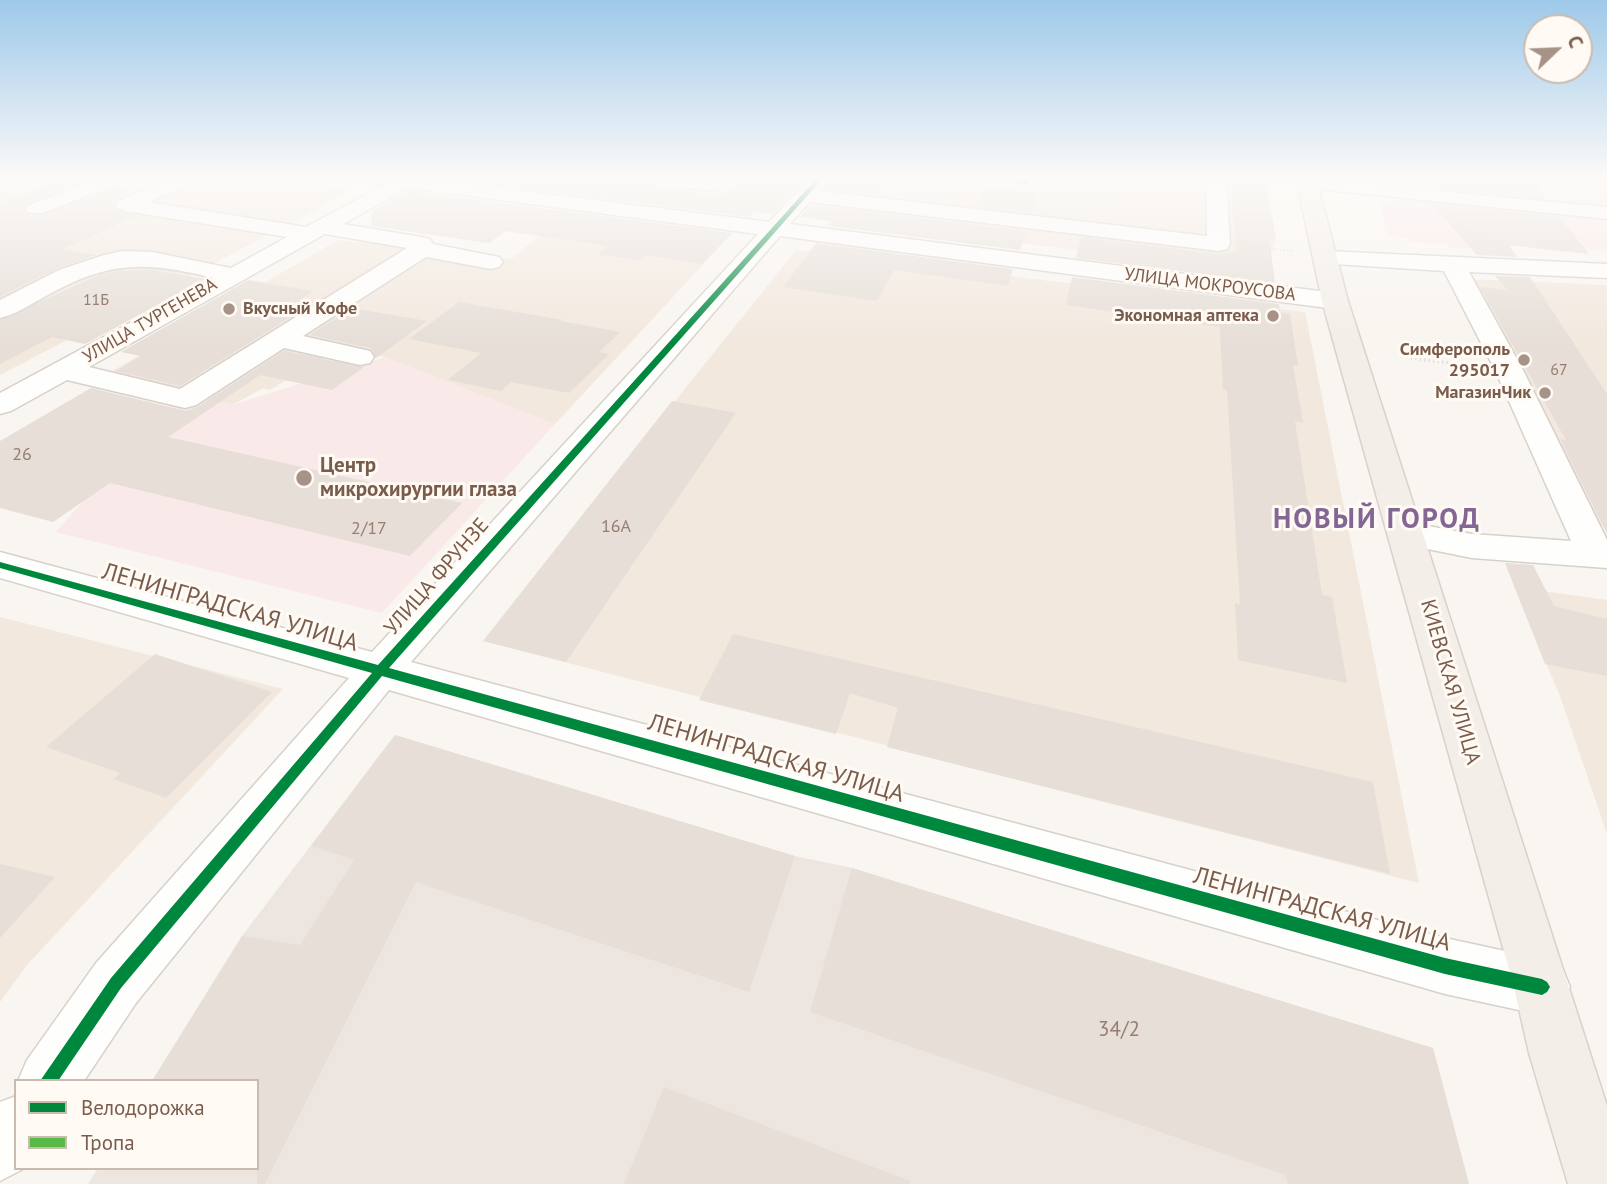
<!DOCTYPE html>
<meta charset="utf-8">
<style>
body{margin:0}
#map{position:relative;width:1607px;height:1184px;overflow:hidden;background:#f9f5f0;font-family:"PT Sans",sans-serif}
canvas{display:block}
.legend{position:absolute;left:14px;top:1079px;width:245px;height:91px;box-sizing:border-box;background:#fffaf3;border:2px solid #cabbb1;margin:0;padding:9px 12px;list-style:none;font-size:21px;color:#7a5c4d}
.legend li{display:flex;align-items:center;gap:14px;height:35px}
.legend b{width:35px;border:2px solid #cabbb1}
.north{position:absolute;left:1523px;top:14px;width:70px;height:70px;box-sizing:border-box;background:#fffaf3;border:2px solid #cabbb1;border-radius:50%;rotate:67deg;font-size:19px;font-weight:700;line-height:28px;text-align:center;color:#7a5c4d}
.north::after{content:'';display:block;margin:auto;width:24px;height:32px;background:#a69286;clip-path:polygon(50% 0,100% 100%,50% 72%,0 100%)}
</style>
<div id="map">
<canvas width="1607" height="1184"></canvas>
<ul class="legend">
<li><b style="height:9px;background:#00873e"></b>Велодорожка</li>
<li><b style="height:9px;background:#58b947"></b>Тропа</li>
</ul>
<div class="north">С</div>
</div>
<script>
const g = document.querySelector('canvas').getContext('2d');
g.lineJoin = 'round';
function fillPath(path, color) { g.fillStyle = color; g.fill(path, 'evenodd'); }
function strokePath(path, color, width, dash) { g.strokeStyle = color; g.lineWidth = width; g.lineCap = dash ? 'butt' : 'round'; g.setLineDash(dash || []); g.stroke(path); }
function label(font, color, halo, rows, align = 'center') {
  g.font = font + ' "PT Sans",sans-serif'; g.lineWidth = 6; g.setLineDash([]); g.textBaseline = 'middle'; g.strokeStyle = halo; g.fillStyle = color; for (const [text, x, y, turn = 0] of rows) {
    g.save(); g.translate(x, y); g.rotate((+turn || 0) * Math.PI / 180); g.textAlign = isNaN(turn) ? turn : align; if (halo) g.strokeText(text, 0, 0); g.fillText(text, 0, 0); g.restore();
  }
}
fillPath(new Path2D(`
 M 0,178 L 263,178 L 354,190 L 0,375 Z
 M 854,178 L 1101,178 L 1196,188 L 1196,178 L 1265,178 L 1276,239 L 1271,255 L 1274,273 L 821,220 Z
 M 562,217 L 726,240 L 555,424 L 447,406 L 386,357 L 338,348 L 270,390 L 263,388 L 232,405 L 183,388 L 109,373 L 338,240 L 511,259 Z
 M 796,250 L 1305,312 L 1419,883 L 483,641 Z
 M 1466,279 L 1607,285 L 1607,526 L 1599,525 Z
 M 1514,587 L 1607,600 L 1607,834 L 1560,696 Z
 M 0,617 L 283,689 L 27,965 L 0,1002 Z`), '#f2e8de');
fillPath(new Path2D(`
 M 1101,178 L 1196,178 L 1196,188 Z`), '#f6e8e1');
fillPath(new Path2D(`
 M 395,735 L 795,856 L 852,868 L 1433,1048 L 1469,1184 L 88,1184 L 98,1168 L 257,1168 L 257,1081 L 152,1081 L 242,936 Z`), '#ede5e0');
fillPath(new Path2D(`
 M 1381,178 L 1607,178 L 1607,252 L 1565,248 L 1567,252 L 1504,245 L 1505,248 L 1451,248 L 1446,244 L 1410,242 L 1406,238 L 1389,236 L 1379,203 L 1387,203 L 1379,184 L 1383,184 Z
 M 386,357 L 555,424 L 382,613 L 56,532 L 183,388 L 232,405 Z`), '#fae9e9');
fillPath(new Path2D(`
 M 1031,178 L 1121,180 L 1118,201 L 1027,191 Z`), '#e7f0db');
fillPath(new Path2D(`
 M 439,178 L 612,178 L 640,181 L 651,187 L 711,194 L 726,192 L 743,178 L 807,178 L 773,214 L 755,211 L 750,217 Z
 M 833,178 L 893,178 L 880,195 L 825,189 Z
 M 1230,178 L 1265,178 L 1276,239 L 1269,238 L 1275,283 L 1076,258 L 1081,237 L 1219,254 L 1237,251 Z
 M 1409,178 L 1530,178 L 1546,199 L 1416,186 Z
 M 62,180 L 81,183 L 28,203 L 23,211 L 29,216 L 44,215 L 116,188 L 136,191 L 116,199 L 112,205 L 116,211 L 137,216 L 63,249 L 96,255 L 58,268 L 0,297 L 0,203 Z
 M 984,189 L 1001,191 L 1002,189 L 1039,193 L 1032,213 L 976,206 Z
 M 409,191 L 733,233 L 701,264 L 646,255 L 640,261 L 598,254 L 608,246 L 506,231 L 489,243 L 371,226 L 372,211 Z
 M 1431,203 L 1560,217 L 1589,254 L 1509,245 L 1517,257 L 1477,255 Z
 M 811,205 L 1026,231 L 1020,250 L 829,226 L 832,221 L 800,217 Z
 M 816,243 L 1013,269 L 1008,286 L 894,270 L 877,301 L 783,287 Z
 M 153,270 L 206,279 L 85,344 L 52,337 L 0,364 L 0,320 L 99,275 L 117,271 Z
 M 1495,276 L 1530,277 L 1607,394 L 1607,534 L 1560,439 L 1566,440 L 1480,287 L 1507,290 Z
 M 1072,277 L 1279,304 L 1280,312 L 1290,314 L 1298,366 L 1293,365 L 1303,423 L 1295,421 L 1322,595 L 1332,597 L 1347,683 L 1238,660 L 1235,603 L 1240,605 L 1227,390 L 1223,390 L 1220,327 L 1066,305 Z
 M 248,280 L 313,291 L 301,299 L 316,301 L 180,386 L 116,371 L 141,356 L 121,352 Z
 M 459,302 L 563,320 L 561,321 L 620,332 L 599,352 L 609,354 L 569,393 L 511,382 L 501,391 L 448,380 L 481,353 L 409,339 Z
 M 352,308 L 427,321 L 376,358 L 371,348 L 310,335 Z
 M 284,351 L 364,367 L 332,390 L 260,375 L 168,437 L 462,503 L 410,556 L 110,483 L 53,522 L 0,508 L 0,441 L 91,388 L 186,411 L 197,407 Z
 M 672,401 L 736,413 L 566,662 L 483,641 Z
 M 1505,563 L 1533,565 L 1554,606 L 1607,619 L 1607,676 L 1545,664 Z
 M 733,634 L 1373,782 L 1390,874 L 887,747 L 898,708 L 850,693 L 836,734 L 699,700 Z
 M 155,654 L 272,692 L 166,798 L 114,779 L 120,773 L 46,747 Z
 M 395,735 L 795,856 L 749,992 L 416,882 L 265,1184 L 257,1184 L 257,1081 L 152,1081 L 242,936 L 300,945 L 354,860 L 311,846 Z
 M 0,864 L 55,877 L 0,938 Z
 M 852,868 L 1433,1048 L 1469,1184 L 1288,1184 L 1286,1175 L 810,1012 Z
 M 664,1087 L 910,1181 L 909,1184 L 624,1184 Z`), '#e6ded7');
const minor = new Path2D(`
 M 100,178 L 127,178 L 124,182 L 43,213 L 29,213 L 25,209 L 29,205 Z
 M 174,178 L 200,178 L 197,182 L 149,202 L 306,227 L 384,185 L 369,182 L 366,178 L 421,178 L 769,222 L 810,178 L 830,178 L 820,191 L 1207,236 L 1206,178 L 1226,178 L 1230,244 L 1227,249 L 1219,251 L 810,202 L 790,224 L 1335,293 L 1344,296 L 1348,301 L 1344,306 L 1335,309 L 780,236 L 411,662 L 1445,938 L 1542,959 L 1562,967 L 1570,987 L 1562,1007 L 1542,1015 L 1445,994 L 389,690 L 136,1003 L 84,1081 L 18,1081 L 27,1060 L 96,963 L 349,678 L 0,578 L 0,552 L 372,652 L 758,234 L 408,188 L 343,224 L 422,237 L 430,239 L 433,244 L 499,257 L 503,262 L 499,267 L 491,269 L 426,257 L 303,336 L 370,351 L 374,357 L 370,363 L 360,365 L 284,348 L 196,405 L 185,408 L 67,380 L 11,411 L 0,414 L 0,393 L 213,278 C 153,263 115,260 59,289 C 40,298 21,313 0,318 L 0,300 L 59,270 L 104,255 L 123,251 L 152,252 L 231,268 L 287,237 L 125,211 L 118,209 L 115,205 L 118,201 ZM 325,234 L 407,248 L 180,389 L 89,367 Z
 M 641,178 L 730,178 L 718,189 L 711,191 L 651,184 L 644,182 Z
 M 1301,178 L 1607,207 L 1607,219 L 1307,188 L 1300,186 L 1297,182 Z
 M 1327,251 L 1607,264 L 1607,278 L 1469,272 L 1524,372 L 1607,540 L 1607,568 L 1472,558 L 1393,542 L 1388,534 L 1393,526 L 1406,522 L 1472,534 L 1571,541 L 1496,372 L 1444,271 L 1319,263 L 1315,258 L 1319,253 Z
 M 16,1096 L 16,1168 L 25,1168 L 0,1181 L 0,1102 Z`);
const major = new Path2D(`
 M 1296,178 L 1316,178 L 1348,301 L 1607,1106 L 1607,1184 L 1568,1184 L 1529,1053 L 1514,987 L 1322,301 Z`);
strokePath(minor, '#d7d1cb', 3);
strokePath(major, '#dad1cc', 3);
strokePath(new Path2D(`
 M 1452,226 L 1470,233 L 1487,235
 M 1249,247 L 1292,251`), '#dcd5d0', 2.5, [1, 2.5]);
strokePath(new Path2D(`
 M 1411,358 L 1471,366`), '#dcd5d0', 3.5, [1, 3.5]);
fillPath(minor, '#fefefd');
fillPath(major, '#f3eee8');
strokePath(new Path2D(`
 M 1003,180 L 1029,183`), '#58b947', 5, [10, 5]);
fillPath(new Path2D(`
 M 817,178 L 823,178 L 389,668 L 1445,958 L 1542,979 L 1547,982 L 1550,987 L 1547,992 L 1542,995 L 1445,974 L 382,676 L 121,988 L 58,1081 L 40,1081 L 111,978 L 372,673 L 0,568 L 0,562 L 378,665 Z`), '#00873e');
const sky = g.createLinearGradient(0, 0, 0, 343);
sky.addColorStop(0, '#9ec9e9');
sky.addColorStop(0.52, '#fcfaf8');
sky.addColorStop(1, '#fcfaf800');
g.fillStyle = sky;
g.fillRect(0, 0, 1607, 343);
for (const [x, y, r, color] of [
 [229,309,7,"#a69286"],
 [1273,316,7,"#a69286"],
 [1524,360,7,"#a69286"],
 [1545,393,7,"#a69286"],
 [304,478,9,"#a69286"]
]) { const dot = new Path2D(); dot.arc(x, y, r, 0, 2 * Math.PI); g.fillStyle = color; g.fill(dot); strokePath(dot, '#fffaf3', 2.5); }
label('16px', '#977e72', null, [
 ["11Б",96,300],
 ["67",1559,370]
]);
label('18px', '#7a5c4d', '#fffaf3', [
 ["УЛИЦА МОКРОУСОВА",1210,285,7],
 ["УЛИЦА ТУРГЕНЕВА",150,321,-30]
]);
label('bold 18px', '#7a5c4d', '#fffaf3', [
 ["Вкусный Кофе",243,309,"left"],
 ["Экономная аптека",1259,316],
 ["Симферополь",1510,350],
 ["295017",1510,371],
 ["МагазинЧик",1531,393]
], 'right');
label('18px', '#977e72', null, [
 ["26",22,455],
 ["16А",616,527],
 ["2/17",369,529]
]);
label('bold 21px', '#7a5c4d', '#fffaf3', [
 ["Центр",320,466],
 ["микрохирургии глаза",320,490]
], 'left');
label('21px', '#7a5c4d', '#fffaf3', [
 ["УЛИЦА ФРУНЗЕ",437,577,-49],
 ["КИЕВСКАЯ УЛИЦА",1450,682,74]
]);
label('21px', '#977e72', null, [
 ["34/2",1119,1030]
]);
label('24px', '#7a5c4d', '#fffaf3', [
 ["ЛЕНИНГРАДСКАЯ УЛИЦА",230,608,16],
 ["ЛЕНИНГРАДСКАЯ УЛИЦА",776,759,16],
 ["ЛЕНИНГРАДСКАЯ УЛИЦА",1322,910,15]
]);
g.letterSpacing = '2px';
label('bold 28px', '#846695', '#fffaf3', [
 ["НОВЫЙ ГОРОД",1377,520]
]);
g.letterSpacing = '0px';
</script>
